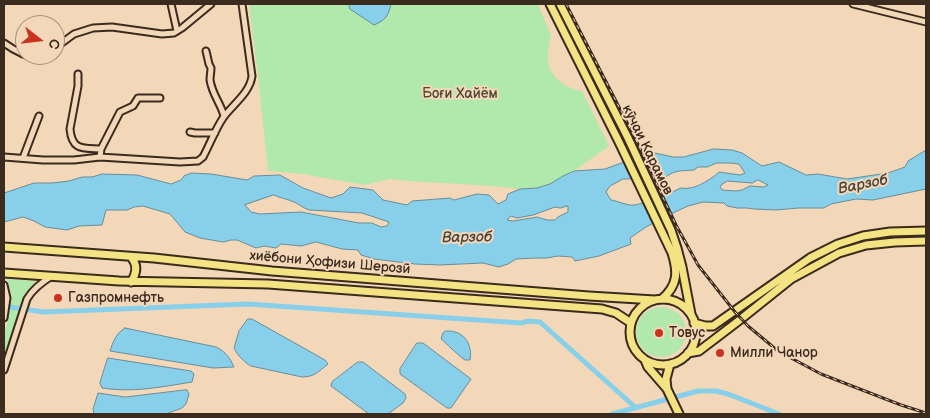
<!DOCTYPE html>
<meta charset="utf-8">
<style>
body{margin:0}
#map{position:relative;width:930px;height:418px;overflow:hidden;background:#f3d7b9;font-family:"Balsamiq Sans",sans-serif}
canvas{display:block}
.frame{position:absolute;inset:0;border:5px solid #3b2a1e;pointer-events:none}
.north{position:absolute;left:15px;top:15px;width:50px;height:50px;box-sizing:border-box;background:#f3d7b9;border:1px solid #a9927b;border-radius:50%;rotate:106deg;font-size:14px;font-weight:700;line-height:20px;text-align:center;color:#3b2a1e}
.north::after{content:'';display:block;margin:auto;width:18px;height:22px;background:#c8321e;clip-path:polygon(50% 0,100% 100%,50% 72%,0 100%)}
</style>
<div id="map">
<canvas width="930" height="418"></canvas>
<div class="frame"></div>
<div class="north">С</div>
</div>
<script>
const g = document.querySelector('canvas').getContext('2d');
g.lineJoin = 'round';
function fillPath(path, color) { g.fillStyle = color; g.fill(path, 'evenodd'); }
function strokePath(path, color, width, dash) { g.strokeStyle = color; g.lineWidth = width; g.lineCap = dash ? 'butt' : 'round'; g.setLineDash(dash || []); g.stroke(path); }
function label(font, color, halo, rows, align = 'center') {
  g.font = font + ' "Balsamiq Sans",sans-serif'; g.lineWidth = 4; g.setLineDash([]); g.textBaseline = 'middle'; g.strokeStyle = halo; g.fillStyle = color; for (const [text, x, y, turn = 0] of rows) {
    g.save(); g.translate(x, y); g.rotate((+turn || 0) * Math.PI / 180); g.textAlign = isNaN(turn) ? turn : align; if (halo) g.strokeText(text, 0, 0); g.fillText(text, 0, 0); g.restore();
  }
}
fillPath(new Path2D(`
 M 249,4 L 538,4 L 551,36 C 549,42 549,47 548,52 C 546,75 562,87 582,91 L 609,146 L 574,171 L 563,176 L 550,184 L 537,188 L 520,189 L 493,186 L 407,181 L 390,179 L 364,185 L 303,174 L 268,171 L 258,75 Z
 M 7,279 L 36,281 L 28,290 L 23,298 L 4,356 L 4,337 L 12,298 L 11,292 Z
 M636 332a25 25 0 1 1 50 0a25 25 0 1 1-50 0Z`), '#b1e9ac');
const water = new Path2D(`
 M 349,4 L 391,4 C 388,16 386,20 374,25 L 350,9 Z
 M 714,149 L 732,150 L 742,153 L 762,166 L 779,162 L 806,175 L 818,174 L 847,179 L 888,173 L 905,167 L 908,161 L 926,150 L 926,189 L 873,200 L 856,199 L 831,204 L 824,208 L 799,208 L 776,210 L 754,209 L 747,208 L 737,208 L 727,206 L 724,203 L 703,202 L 688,206 L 673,213 L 646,227 L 630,238 L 631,244 L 599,256 L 575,261 L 572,257 L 558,256 L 547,258 L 535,258 L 516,259 L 508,264 L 499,267 L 483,263 L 440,265 L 415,264 L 374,259 L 361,255 L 358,250 L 342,249 L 316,242 L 301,246 L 281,244 L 276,248 L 264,246 L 256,248 L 237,240 L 231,240 L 223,242 L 200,238 L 185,232 L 170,214 L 143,206 L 134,207 L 127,210 L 106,210 L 102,225 L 79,226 L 67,230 L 45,227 L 34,221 L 23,217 L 4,222 L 4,193 L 34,183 L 52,183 L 69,181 L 82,177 L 92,177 L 102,174 L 137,175 L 171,184 L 181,180 L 184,176 L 191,173 L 211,174 L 247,180 L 254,176 L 280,175 L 303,188 L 331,198 L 343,194 L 350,187 L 373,190 L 383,200 L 407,205 L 412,201 L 450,198 L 454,200 L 477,194 L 489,195 L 498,204 L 506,200 L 508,194 L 520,189 L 537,188 L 550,184 L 563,176 L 574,171 L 605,169 L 646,154 L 655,153 L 673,157 L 683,157 ZM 717,163 L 731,163 L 739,164 L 745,173 L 740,175 L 719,172 C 713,178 697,188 689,188 C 686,189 684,188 681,188 C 677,189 672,193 667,195 C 659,198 642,204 634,205 C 628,206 618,201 611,200 L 606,192 L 610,186 L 623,179 L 664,178 L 672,173 L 679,171 L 694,170 L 698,167 L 707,167 ZM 758,180 L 768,185 L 764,187 L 750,186 L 742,190 L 736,191 L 722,190 L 720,186 L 727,181 L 752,183 ZM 274,195 C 280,198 287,199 294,202 C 299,204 303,208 309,210 L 362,213 L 389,222 L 387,226 L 381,227 L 372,223 L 359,223 L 301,212 L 260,214 L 251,212 L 245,205 ZM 568,206 L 568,212 L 558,217 L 555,220 L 547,220 L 537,217 L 513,221 L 507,220 L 511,216 L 517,218 L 533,215 L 555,207 L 560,208 Z
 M 248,319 L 252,319 L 325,360 L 328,364 C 318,372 314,377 302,377 L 251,366 C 244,362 238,356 234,348 L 239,331 Z
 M 125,328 L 216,347 C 226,352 230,358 234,367 L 213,368 L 110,351 C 113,342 116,333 125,328 Z
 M 446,331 C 463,330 473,343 470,360 C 468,360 467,360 465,360 C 461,358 446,343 441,339 L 443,333 Z
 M 417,343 L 423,343 L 471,379 L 451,408 L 447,408 L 400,374 L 400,369 Z
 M 108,358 L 191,371 L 194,374 L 192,382 C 161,387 132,393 102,388 L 100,383 Z
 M 358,362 L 363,362 L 405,394 L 406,398 L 403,403 L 388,414 L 369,414 L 331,386 L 332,382 Z
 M 187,390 L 189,394 L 186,404 L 182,408 L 166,414 L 94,414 L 93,409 L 98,393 L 125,397 Z`);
fillPath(water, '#88cfea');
strokePath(water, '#698d98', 1);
strokePath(new Path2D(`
 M 4,306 L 43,312 L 248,304 L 521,323 L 529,321 L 540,322 L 636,408
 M 612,414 L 698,391 L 716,391 L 728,394 L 779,414`), '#88cfea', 5);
const minor = new Path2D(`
 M 171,4 L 177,31
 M 853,4 L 926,22
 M 4,43 C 15,51 26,57 41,59 L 46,55
 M 55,48 L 74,34 L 93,28 L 112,27 L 162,34 L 174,33 L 182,28 L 211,4
 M 206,51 L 209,64 L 211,68 C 211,72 210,76 210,80 C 212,94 221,104 224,116
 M 78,74 L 78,86 L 70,129 C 72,151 83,148 101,149
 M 190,132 L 195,133 L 215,133
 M 4,157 L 43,160 L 74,160 L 100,157 L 180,162 L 198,161 L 203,157 C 210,144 215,130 223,118 C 232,105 250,93 252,76 L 242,4
 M 100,157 L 101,149 L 120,112 L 133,106 L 138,98 L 160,98
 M 23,158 L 39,116
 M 4,285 L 7,298 L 4,318
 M 4,370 L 27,299 C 33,289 42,282 52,276`);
const major = new Path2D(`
 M 550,4 L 619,142 L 672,253 C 678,272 678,285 662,299
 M 560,4 L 628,138 L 671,230 L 677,248 L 682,267 L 691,314
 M 4,247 L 154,258 L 272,271 L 589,296 L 655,300
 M 131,257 C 138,265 137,273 131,282
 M 4,273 L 119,281 L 268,284 L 602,309 L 616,313 L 631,323
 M630 332a33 33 0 1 1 66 0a33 33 0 1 1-66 0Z
 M 694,323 L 705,326 L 713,326 L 810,258 L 838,244 L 863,236 L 890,232 L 926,231
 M 688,353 L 699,351 L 741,319 L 791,279 L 839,253 L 866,245 L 895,242 L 926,241
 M 645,360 L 648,367 L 667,389 L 679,414
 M 667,389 L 666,379 L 670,364`);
strokePath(minor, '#3b2a1e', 9);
strokePath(major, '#3b2a1e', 11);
strokePath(minor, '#f3d7b9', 5);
strokePath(major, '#f4e382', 7);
const rail = new Path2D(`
 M 566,4 L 636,140 L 676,225 L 698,265 L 735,312 L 748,326 L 778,351 L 821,374 L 901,405 L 926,413`);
strokePath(rail, '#3b2a1e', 3);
strokePath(rail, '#f3d7b9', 1, [4]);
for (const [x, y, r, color] of [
 [58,298,5,"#c8321e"],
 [659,333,5,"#c8321e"],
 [720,353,5,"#c8321e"]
]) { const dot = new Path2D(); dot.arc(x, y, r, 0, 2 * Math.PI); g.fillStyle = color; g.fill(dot); strokePath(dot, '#f3d7b9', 2); }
label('14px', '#4d4733', '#f3d7b9', [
 ["Боғи Хайём",460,94]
]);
label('14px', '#3b2a1e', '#f3d7b9', [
 ["кӯчаи Карамов",647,150,64],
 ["хиёбони Ҳофизи Шерозӣ",330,263,5]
]);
label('14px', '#3b2a1e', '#f3d7b9', [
 ["Газпромнефть",68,298],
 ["Товус",669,333],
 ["Милли Чанор",730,353]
], 'left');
label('italic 15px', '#47433d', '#f3d7b9', [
 ["Варзоб",863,185,-11],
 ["Варзоб",467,238,-1]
]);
</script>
